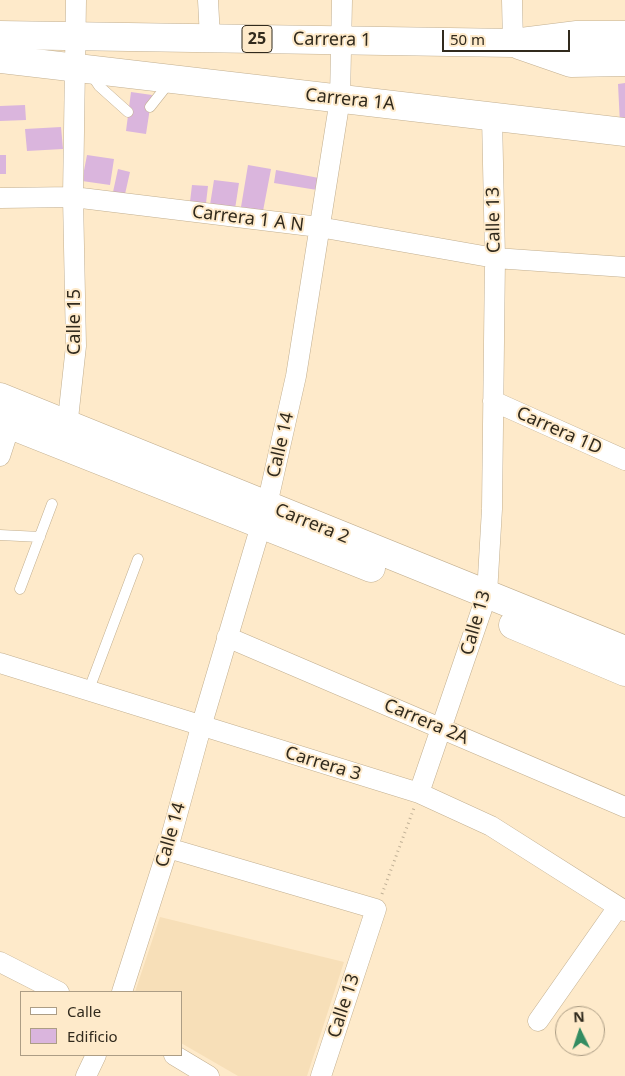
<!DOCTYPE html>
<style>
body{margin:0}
#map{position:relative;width:625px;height:1076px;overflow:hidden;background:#feeaca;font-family:"Noto Sans",sans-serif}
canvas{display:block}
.legend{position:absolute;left:20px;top:991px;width:162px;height:65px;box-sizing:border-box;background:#feeaca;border:1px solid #ac9d85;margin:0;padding:6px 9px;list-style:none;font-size:15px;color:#312a1d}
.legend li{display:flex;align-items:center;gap:10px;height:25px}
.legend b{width:25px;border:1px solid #ac9d85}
.north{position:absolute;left:555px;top:1006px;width:50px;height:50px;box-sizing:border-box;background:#feeaca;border:1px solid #ac9d85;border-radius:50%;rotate:356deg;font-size:14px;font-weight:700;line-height:20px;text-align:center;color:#312a1d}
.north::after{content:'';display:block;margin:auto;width:18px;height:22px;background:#338c61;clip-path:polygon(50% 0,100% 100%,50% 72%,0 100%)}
.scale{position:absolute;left:442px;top:30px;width:128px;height:22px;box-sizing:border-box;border:2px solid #312a1d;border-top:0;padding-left:6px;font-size:15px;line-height:18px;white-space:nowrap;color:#312a1d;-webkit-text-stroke:4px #feeaca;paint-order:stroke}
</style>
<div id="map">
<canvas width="625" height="1076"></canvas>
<ul class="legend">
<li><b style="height:6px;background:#fff"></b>Calle</li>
<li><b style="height:14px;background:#dab5dd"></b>Edificio</li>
</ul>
<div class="north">N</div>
<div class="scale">50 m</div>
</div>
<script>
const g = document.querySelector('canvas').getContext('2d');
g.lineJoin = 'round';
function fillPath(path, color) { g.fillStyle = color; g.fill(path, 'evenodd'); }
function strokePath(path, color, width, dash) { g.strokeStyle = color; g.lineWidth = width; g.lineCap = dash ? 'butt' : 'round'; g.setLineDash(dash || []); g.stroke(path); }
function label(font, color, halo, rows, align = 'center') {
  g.font = font + ' "Noto Sans",sans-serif'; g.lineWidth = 4; g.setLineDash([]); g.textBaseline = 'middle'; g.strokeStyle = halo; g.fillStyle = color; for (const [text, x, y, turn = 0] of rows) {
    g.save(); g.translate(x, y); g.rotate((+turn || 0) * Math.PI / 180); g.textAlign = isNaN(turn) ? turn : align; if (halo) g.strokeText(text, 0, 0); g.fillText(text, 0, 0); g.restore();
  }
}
fillPath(new Path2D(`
 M 160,917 L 344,962 L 307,1076 L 238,1076 L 181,1043 L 181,992 L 135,992 Z`), '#f7dfb8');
fillPath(new Path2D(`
 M 625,83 L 625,125 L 620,124 L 618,84 Z
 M 131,92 L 152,95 L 146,134 L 126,131 Z
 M 25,105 L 26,120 L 0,121 L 0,106 Z
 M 61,127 L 63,149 L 27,151 L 25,129 Z
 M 0,155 L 6,155 L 6,174 L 0,174 Z
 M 87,155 L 114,159 L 110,185 L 82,181 Z
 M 248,165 L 271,169 L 263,211 L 241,207 Z
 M 118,169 L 130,172 L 125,194 L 113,192 Z
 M 276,170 L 319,178 L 317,190 L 274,183 Z
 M 214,180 L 239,183 L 235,209 L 210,205 Z
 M 192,185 L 208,186 L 206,203 L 190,202 Z`), '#dab5dd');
const lane = new Path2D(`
 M 91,74 L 99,86 L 128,112
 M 150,107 L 169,83
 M 0,535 L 40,537
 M 20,589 L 52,504
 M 88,692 L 138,559`);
const street = new Path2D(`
 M 208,0 L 210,38
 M 512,0 L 513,43
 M 0,198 L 73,197 L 319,227 L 495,258 L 625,267
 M 493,401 L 625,460
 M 66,437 L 76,346 L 73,197 L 76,0
 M 0,456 L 14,413
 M 227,637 L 625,807
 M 0,663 L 419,793 L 491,826 L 625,911
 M 419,793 L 487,594 L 492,509 L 495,258 L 492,116
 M 168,848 L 376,909 L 321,1076
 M 0,962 L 59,992
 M 122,992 L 168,848 L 201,727 L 267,505 L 296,376 L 340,99 L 342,0
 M 538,1021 L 618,907
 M 174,1055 L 209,1076
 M 86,1076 L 96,1055`);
const secondary = new Path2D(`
 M 0,59 L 625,132
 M 0,397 L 625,650
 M 0,421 L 371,568
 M 513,625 L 625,672`);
const primary = new Path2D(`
 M 0,35 L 513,43 L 577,35 L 625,35
 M 519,45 L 571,63 L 625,62`);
strokePath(lane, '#c2af90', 11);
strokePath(street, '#c2af90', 21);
strokePath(secondary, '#c2af90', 29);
strokePath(primary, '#c2af90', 29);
strokePath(new Path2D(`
 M 382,894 L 414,808`), '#c0b096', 3, [1, 4]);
strokePath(lane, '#fff', 10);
strokePath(street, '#fff', 20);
strokePath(secondary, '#fff', 28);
strokePath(primary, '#fff', 28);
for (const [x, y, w] of [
 [257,39,30]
]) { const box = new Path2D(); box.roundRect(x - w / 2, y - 13.5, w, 27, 4); g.fillStyle = '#feeaca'; g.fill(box); strokePath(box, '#312a1d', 1); }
label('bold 16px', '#312a1d', null, [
 ["25",257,39]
]);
label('18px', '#312a1d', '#feeaca', [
 ["Carrera 1",332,40,1],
 ["Carrera 1A",350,100,6],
 ["Carrera 1 A N",248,219,7],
 ["Calle 13",494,220,-91],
 ["Calle 15",75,322,-90],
 ["Carrera 1D",559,431,24],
 ["Calle 14",281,445,-77],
 ["Carrera 2",312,524,22],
 ["Calle 13",476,623,-74],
 ["Carrera 2A",426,722,23],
 ["Carrera 3",323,764,17],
 ["Calle 14",171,835,-74],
 ["Calle 13",344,1006,-72]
]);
</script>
